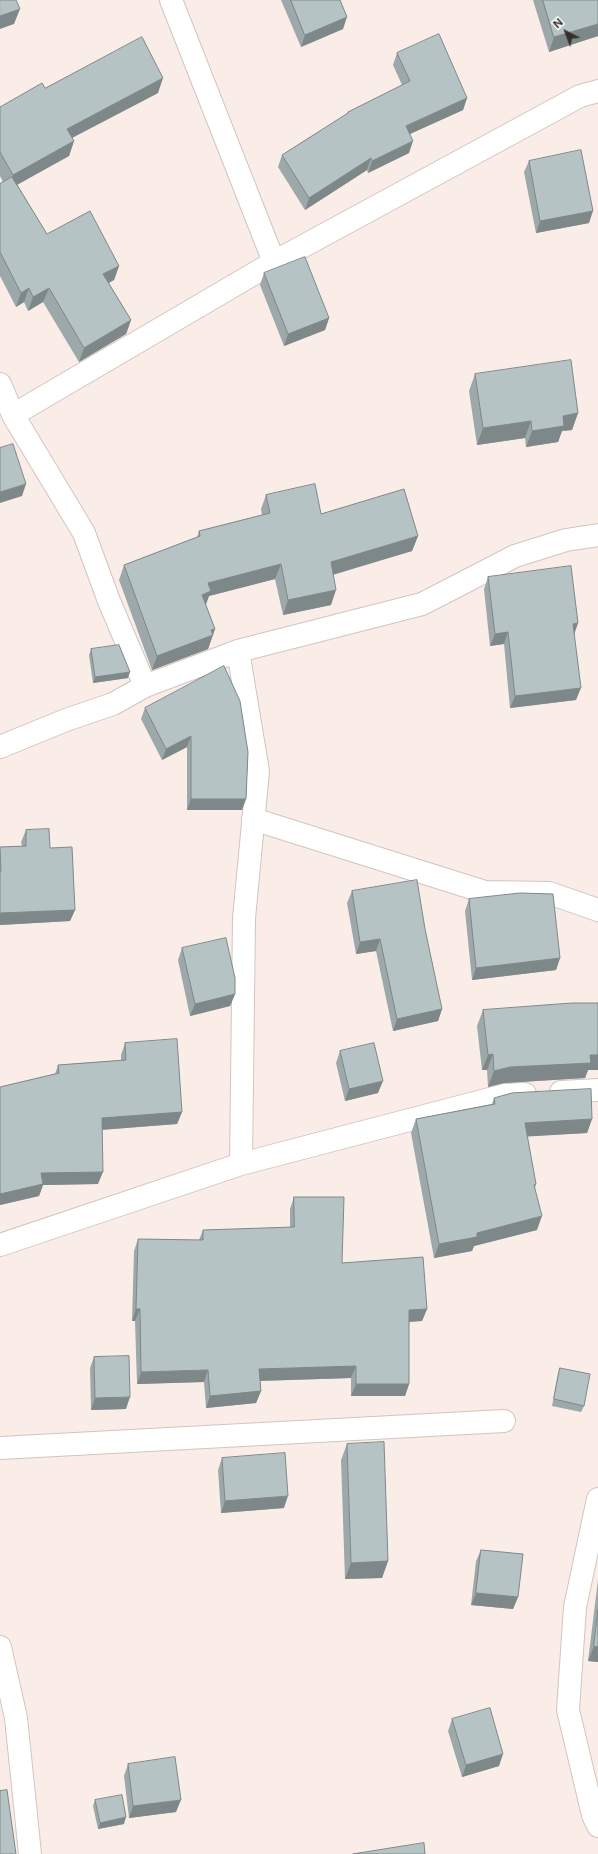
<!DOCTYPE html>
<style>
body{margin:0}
#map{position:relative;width:598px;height:1854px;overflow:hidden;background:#faede8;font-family:Inter,sans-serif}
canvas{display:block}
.north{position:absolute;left:546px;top:12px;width:40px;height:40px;-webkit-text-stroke:3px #fff;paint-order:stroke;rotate:318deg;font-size:11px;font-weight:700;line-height:16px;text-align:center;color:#342f2d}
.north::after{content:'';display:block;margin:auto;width:14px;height:18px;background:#342f2d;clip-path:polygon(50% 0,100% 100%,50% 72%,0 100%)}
</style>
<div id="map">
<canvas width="598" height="1854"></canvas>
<div class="north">N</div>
</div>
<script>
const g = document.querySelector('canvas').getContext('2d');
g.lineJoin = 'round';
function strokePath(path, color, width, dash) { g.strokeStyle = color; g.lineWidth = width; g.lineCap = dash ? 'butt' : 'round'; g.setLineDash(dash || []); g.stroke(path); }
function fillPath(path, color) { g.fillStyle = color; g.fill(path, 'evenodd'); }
const minor = new Path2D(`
 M 171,0 L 274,262
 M 0,384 L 13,415 L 84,533 L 109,601 L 145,686
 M 13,415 L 274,262 L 580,96 L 598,91
 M 0,747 L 66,720 L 113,704 L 145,686 L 238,651 L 422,604 L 515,556 L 566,540 L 598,535
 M 253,819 L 485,892 L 549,893 L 598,910
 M 561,1092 L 598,1090
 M 241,1164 L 505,1095 L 525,1094
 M 0,1245 L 241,1164 L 244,918 L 258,771 L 238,651
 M 0,1448 L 504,1421
 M 598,1499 L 575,1607 L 568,1710 L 593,1815 L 598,1826
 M 0,1647 L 16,1718 L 30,1854`);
strokePath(minor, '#d1c5c0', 24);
strokePath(minor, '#fff', 22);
fillPath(new Path2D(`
 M 281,0 L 340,0 L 343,29 L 301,47 Z
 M 533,0 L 598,0 L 598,36 L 549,52 Z
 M 397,53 L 467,98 L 463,110 L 410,134 L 409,153 L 368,173 L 367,170 L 305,210 L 278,167 L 282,155 L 347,114 L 348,112 L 402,85 L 393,65 Z
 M 158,93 L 72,138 L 74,141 L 69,156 L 17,184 L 47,234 L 119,266 L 114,280 L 109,283 L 131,320 L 126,334 L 79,362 L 43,302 L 28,311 L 24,302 L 16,307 L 0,276 L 0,184 L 3,182 L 0,176 L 0,107 Z
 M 529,161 L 589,223 L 536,233 L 524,172 Z
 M 264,273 L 329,318 L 325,330 L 284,346 L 260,285 Z
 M 475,374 L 578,413 L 572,430 L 562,431 L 558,442 L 526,447 L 525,438 L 477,445 L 469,391 Z
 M 266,495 L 321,514 L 418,536 L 412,551 L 333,574 L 331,605 L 283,615 L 275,579 L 209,596 L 206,605 L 215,629 L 208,649 L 152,670 L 119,580 L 124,565 L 197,537 L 199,531 L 262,515 L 261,509 Z
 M 488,577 L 578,623 L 574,633 L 576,700 L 510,708 L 504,644 L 490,646 L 484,589 Z
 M 91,649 L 128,678 L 93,683 L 89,655 Z
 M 145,708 L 248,752 L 246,799 L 242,810 L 187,810 L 187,747 L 162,760 L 141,719 Z
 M 26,830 L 50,848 L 75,910 L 70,921 L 0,925 L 0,847 L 22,846 L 21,842 Z
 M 352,891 L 442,1009 L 438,1021 L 393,1031 L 376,951 L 356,954 L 347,903 Z
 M 469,899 L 560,958 L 556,970 L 472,980 L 465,911 Z
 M 182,948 L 235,994 L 230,1006 L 190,1016 L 178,960 Z
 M 483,1010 L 588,1070 L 585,1078 L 504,1083 L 488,1087 L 487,1070 L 482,1070 L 477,1026 Z
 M 125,1043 L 182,1112 L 177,1124 L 102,1130 L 98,1184 L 43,1185 L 39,1196 L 0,1205 L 0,1087 L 55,1074 L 58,1065 L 121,1060 L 121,1055 Z
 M 340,1051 L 378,1093 L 345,1101 L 336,1063 Z
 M 494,1098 L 592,1119 L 587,1133 L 527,1136 L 536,1184 L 535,1188 L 537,1230 L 474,1246 L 472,1251 L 434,1258 L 411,1133 L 416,1119 L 492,1104 Z
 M 294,1197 L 342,1263 L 427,1309 L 422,1321 L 409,1322 L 409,1384 L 405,1396 L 351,1396 L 351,1378 L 260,1381 L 261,1391 L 256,1403 L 206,1408 L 204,1382 L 137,1384 L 135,1321 L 132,1321 L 134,1251 L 138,1239 L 199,1240 L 203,1230 L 290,1228 L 290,1209 Z
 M 94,1357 L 126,1409 L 91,1410 L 90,1368 Z
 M 560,1368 L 584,1406 L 581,1412 L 552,1406 L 558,1374 Z
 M 347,1444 L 388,1561 L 382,1578 L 345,1579 L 341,1460 Z
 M 222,1458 L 284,1508 L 221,1513 L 218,1470 Z
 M 481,1550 L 518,1597 L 513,1609 L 471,1605 L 476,1561 Z
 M 598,1580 L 598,1662 L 588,1661 Z
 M 452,1719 L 499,1766 L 462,1777 L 448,1731 Z
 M 128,1764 L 176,1812 L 129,1818 L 124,1776 Z
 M 95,1800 L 124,1824 L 98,1829 L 93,1806 Z`), '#9ca8a9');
fillPath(new Path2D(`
 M 20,9 L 14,24 L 0,29 L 0,16 Z
 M 347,17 L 343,29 L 301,47 L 305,35 Z
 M 598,24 L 598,36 L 549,52 L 554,37 Z
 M 163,78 L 158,93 L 62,143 L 67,129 Z
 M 467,98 L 463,110 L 401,138 L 406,126 Z
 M 74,141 L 69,156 L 8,190 L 13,175 Z
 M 413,141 L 409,153 L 368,173 L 372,161 Z
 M 371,158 L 367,170 L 305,210 L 309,198 Z
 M 593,211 L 589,223 L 536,233 L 540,221 Z
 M 119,266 L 114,280 L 98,288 L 103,274 Z
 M 29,288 L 24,302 L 16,307 L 21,293 Z
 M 49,288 L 43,302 L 28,311 L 33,297 Z
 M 329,318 L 325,330 L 284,346 L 288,334 Z
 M 131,320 L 126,334 L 79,362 L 84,348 Z
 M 578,413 L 572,430 L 562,431 L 558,442 L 526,447 L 532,431 L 563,416 Z
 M 531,421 L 525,438 L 477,445 L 483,428 Z
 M 26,484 L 22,496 L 0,503 L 0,492 Z
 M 418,536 L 412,551 L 326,577 L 331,562 Z
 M 281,564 L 275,579 L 209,596 L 205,606 L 202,595 L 208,583 Z
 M 336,590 L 331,605 L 283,615 L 288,600 Z
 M 578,623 L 574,635 L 573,624 Z
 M 215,629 L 208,649 L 152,670 L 157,656 Z
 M 508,632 L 504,644 L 490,646 L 495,634 Z
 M 130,672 L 128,678 L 93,683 L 95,677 Z
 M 581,688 L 576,700 L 510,708 L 515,696 Z
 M 191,736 L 187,747 L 162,760 L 166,749 Z
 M 191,799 L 246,799 L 242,810 L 187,810 Z
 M 75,910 L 70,921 L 0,925 L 0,913 Z
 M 380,939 L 376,951 L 356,954 L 360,942 Z
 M 560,958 L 556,970 L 472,980 L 476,968 Z
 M 235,994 L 230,1006 L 190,1016 L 195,1004 Z
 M 442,1009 L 438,1021 L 393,1031 L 397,1019 Z
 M 493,1054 L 487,1070 L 482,1070 L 488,1055 Z
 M 590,1055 L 598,1055 L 598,1070 L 588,1070 L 585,1078 L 504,1083 L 488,1087 L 494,1071 L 510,1067 Z
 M 383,1081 L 378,1093 L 345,1101 L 349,1089 Z
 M 182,1112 L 177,1124 L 98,1130 L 102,1118 Z
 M 592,1119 L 587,1133 L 520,1137 L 525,1123 Z
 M 103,1172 L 98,1184 L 43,1185 L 39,1196 L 0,1205 L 0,1194 L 41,1173 Z
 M 542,1216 L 537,1230 L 474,1246 L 472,1251 L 434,1258 L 439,1244 L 477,1233 Z
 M 136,1309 L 140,1309 L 135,1321 L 132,1321 Z
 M 427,1309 L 422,1321 L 405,1322 L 409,1310 Z
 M 356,1366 L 351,1378 L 254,1381 L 259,1369 Z
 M 208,1370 L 204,1382 L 137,1384 L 141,1372 Z
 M 356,1384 L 409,1384 L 405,1396 L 351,1396 Z
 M 261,1391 L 256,1403 L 206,1408 L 210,1396 Z
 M 130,1397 L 126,1409 L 91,1410 L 95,1398 Z
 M 288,1496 L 284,1508 L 221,1513 L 225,1501 Z
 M 388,1561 L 382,1578 L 345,1579 L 351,1563 Z
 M 476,1593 L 518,1597 L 513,1609 L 471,1605 Z
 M 594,1646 L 598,1647 L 598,1662 L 588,1661 Z
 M 503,1754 L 499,1766 L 462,1777 L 466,1765 Z
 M 181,1800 L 176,1812 L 129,1818 L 133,1806 Z
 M 126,1817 L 124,1824 L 98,1829 L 100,1823 Z`), '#7f8889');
const building = new Path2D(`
 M 0,0 L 16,0 L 20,9 L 0,16 Z
 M 291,0 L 340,0 L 347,17 L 305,35 Z
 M 543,0 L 598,0 L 598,24 L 554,37 Z
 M 439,34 L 467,98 L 406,126 L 413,141 L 372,161 L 371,158 L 309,198 L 282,155 L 348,113 L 348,112 L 410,81 L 397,53 Z
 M 142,37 L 163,78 L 67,129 L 74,141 L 13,175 L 0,152 L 0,107 L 42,83 L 45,88 Z
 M 581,150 L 593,211 L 540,221 L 529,161 Z
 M 12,177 L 47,234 L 90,211 L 119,266 L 103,274 L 131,320 L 84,348 L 49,288 L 33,297 L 29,288 L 21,293 L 0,252 L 0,184 Z
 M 305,257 L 329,318 L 288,334 L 264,273 Z
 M 571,360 L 578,413 L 563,416 L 564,426 L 532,431 L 531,421 L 483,428 L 475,374 Z
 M 13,444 L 26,484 L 0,492 L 0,448 Z
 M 315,484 L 321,514 L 404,489 L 418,536 L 331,562 L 336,590 L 288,600 L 281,564 L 208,583 L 211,591 L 202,595 L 215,629 L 211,630 L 213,635 L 157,656 L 124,565 L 200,536 L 199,531 L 270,513 L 266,495 Z
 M 571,566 L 578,623 L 573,624 L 581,688 L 515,696 L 508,632 L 495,634 L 488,577 Z
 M 119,645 L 130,672 L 95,677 L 91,649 Z
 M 224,666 L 240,701 L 248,752 L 246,799 L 191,799 L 191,736 L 166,749 L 145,708 Z
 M 49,829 L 50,848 L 72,847 L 75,910 L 0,913 L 0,872 L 1,872 L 0,847 L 26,846 L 26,830 Z
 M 417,880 L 425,929 L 442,1009 L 397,1019 L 380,939 L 360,942 L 352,891 Z
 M 520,893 L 553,894 L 560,958 L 476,968 L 469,899 Z
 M 226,938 L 235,978 L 235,994 L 195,1004 L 182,948 Z
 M 572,1003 L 598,1003 L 598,1055 L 590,1055 L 591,1063 L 510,1067 L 494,1071 L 493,1054 L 488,1055 L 483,1010 Z
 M 177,1039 L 182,1112 L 102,1118 L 103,1172 L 41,1173 L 43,1184 L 0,1194 L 0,1087 L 59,1073 L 58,1065 L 126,1060 L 125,1043 Z
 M 374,1043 L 383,1081 L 349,1089 L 340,1051 Z
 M 591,1089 L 592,1119 L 525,1123 L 536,1184 L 534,1185 L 542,1216 L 477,1233 L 477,1237 L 439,1244 L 416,1119 L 495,1104 L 494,1098 L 512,1093 Z
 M 294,1197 L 344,1197 L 342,1263 L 423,1257 L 427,1309 L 409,1310 L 409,1384 L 356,1384 L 356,1366 L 259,1369 L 261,1391 L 210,1396 L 208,1370 L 141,1372 L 140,1309 L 136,1309 L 138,1239 L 203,1240 L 203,1230 L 294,1227 Z
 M 129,1356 L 130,1397 L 95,1398 L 94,1357 Z
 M 560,1368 L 590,1374 L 584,1406 L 554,1399 Z
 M 384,1442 L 388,1561 L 351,1563 L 347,1444 Z
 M 285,1453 L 288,1496 L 225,1501 L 222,1458 Z
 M 481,1550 L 523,1554 L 518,1597 L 476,1593 Z
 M 598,1610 L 598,1647 L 594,1646 Z
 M 490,1708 L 503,1754 L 466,1765 L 452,1719 Z
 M 175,1757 L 181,1800 L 133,1806 L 128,1764 Z
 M 7,1790 L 16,1854 L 0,1854 L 0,1791 Z
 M 122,1795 L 126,1817 L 100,1823 L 95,1800 Z
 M 424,1843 L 425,1854 L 353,1854 Z`);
fillPath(building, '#b5c3c4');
strokePath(building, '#7f8889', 1);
</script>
